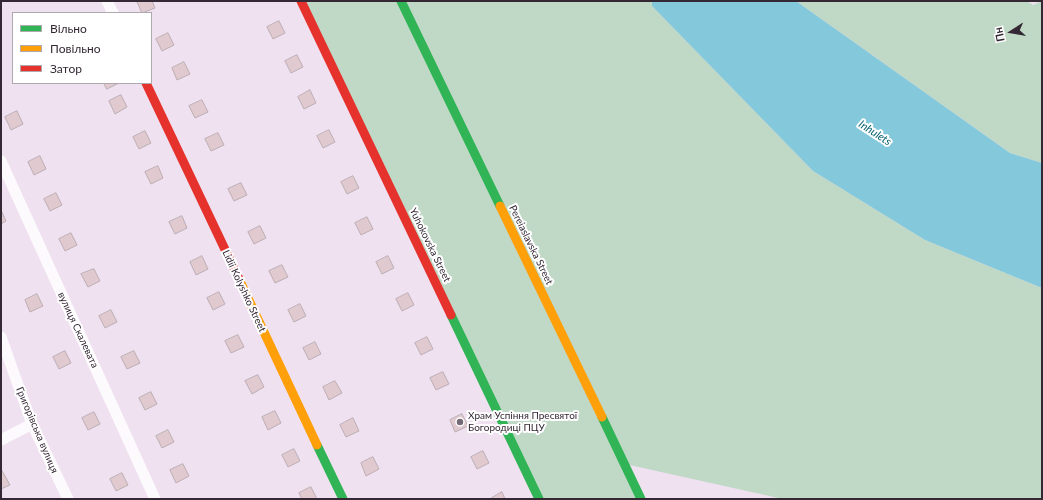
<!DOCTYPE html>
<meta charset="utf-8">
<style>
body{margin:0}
#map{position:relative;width:1043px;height:500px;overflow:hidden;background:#f0e1f0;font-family:Lato,sans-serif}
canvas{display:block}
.frame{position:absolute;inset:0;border:2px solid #332833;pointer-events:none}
.legend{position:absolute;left:12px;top:12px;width:140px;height:72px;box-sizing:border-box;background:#fff;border:1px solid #ada9ad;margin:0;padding:5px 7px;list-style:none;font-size:12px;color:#332833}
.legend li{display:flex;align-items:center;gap:8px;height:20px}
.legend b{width:20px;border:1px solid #ada9ad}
.north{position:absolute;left:991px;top:12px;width:40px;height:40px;-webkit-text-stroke:3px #fff;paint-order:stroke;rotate:258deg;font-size:11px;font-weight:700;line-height:16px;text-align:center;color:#332833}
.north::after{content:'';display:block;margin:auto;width:14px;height:18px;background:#332833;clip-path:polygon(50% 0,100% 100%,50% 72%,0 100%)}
</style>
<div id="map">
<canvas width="1043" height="500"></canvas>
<div class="frame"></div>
<ul class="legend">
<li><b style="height:5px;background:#30b455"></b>Вільно</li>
<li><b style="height:5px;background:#ff9f0a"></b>Повільно</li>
<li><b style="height:5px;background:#e5322d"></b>Затор</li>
</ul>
<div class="north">Пн</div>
</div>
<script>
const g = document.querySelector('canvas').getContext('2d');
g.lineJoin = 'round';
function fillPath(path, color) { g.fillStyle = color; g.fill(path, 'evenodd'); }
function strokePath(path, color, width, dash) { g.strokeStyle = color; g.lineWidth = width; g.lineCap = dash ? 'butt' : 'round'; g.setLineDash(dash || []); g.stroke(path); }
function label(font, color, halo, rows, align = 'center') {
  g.font = font + ' Lato,sans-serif'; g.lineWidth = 4; g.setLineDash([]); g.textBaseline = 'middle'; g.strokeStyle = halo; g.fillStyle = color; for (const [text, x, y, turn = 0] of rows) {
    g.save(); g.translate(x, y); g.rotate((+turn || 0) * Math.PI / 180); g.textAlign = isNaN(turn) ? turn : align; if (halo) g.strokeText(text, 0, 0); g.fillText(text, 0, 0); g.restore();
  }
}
fillPath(new Path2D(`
 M 302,1 L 652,1 L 652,6 L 813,171 L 925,240 L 1042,288 L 1042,499 L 783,499 L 625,464 L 641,499 L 539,499 Z
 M 796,1 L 1027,1 L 1033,5 L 1042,1 L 1042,163 L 1010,153 Z`), '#c0d9c6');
fillPath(new Path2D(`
 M 652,1 L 796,1 L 1010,153 L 1042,163 L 1042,288 L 925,240 L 813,171 L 652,6 Z`), '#84c8db');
const building = new Path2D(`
 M 138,1 L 152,1 L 155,8 L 142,13 L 137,2 Z
 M 279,21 L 285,33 L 273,39 L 267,27 Z
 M 168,33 L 174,45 L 162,51 L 156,39 Z
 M 297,55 L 303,67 L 291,73 L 285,61 Z
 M 184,62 L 190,74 L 177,80 L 172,68 Z
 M 104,83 L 119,83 L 107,89 Z
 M 310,90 L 316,103 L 304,109 L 298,97 Z
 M 121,95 L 127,107 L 115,114 L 109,101 Z
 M 202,100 L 208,112 L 195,118 L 189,106 Z
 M 17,111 L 23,124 L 11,130 L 5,117 Z
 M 329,130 L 335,142 L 323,148 L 317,136 Z
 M 145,131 L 151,143 L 139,149 L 133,137 Z
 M 218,133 L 224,145 L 211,151 L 205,139 Z
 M 40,156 L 46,169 L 34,175 L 28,162 Z
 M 158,166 L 163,178 L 151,184 L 145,172 Z
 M 353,176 L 359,188 L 347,194 L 341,182 Z
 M 241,183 L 247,195 L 234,201 L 228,189 Z
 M 56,193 L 62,205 L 50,211 L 44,199 Z
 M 1,210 L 6,221 L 1,224 Z
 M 182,216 L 187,228 L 175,234 L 169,222 Z
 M 367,217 L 373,229 L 361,235 L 355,223 Z
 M 260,226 L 266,238 L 254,244 L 248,232 Z
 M 71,233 L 77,245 L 65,251 L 59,239 Z
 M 202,256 L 208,269 L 196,275 L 190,262 Z
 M 388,256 L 394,268 L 382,274 L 376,262 Z
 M 282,265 L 288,277 L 275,283 L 269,271 Z
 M 94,269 L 100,281 L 88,287 L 81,274 Z
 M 219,292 L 225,304 L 213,310 L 207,298 Z
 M 408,293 L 414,305 L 402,311 L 396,299 Z
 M 37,294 L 43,306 L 30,312 L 25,300 Z
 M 300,304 L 306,316 L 294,322 L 288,310 Z
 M 111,310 L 117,322 L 105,328 L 99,316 Z
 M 238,335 L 244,347 L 231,353 L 225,341 Z
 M 427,337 L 433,349 L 421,355 L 415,343 Z
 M 315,342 L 321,354 L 309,360 L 303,348 Z
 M 65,351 L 71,363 L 59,369 L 53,357 Z
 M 134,351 L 140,363 L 127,369 L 121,357 Z
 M 443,372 L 449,384 L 436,390 L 430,378 Z
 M 258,375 L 264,387 L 252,394 L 245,381 Z
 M 335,381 L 342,393 L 329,400 L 323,387 Z
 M 151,392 L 157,404 L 145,410 L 139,398 Z
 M 275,411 L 281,423 L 268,430 L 262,417 Z
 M 94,412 L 100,424 L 88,430 L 82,418 Z
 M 462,414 L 468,426 L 455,432 L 450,420 Z
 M 353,418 L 359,431 L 346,437 L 340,425 Z
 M 168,430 L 174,442 L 162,448 L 156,436 Z
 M 294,449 L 300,461 L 288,467 L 282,455 Z
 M 483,451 L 489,463 L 477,469 L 471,457 Z
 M 373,457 L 379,469 L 366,476 L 361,463 Z
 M 183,464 L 189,476 L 176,483 L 170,470 Z
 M 1,469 L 10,485 L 1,489 Z
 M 122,473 L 128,485 L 116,491 L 110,479 Z
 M 311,487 L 317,499 L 302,499 L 299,493 Z
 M 502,492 L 505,499 L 490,499 Z`);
fillPath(building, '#e0c9cf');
strokePath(building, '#bbadb3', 1);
strokePath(new Path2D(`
 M 107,1 L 113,13
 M 1,161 L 155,499
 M 1,337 L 32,424 L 68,499
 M 1,440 L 32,424`), '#fdfafd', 11);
strokePath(new Path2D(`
 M 401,1 L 500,206
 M 451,315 L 539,499
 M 602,417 L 641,499
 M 317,445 L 343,499`), '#30b455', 9);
strokePath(new Path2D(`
 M 500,206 L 602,417
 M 239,279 L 317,445`), '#ff9f0a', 9);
strokePath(new Path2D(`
 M 301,1 L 451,315
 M 146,83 L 239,279`), '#e5322d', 9);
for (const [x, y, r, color] of [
 [460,422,4,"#756975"]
]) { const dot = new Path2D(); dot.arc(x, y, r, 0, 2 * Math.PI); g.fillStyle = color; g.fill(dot); strokePath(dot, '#fff', 1.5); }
label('10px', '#332833', '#fff', [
 ["Yuhokovska Street",430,245,64],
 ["Pereiaslavska Street",531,245,64],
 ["Lidii Kolyshko Street",244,291,65],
 ["вулиця Скалевата",78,330,65],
 ["Григорівська вулиця",37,430,67]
]);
label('10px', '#332833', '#fff', [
 ["Храм Успіння Пресвятої",468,416],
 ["Богородиці ПЦУ",468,428]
], 'left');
label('italic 11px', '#04616f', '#fff', [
 ["Inhulets",875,133,33]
]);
</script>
